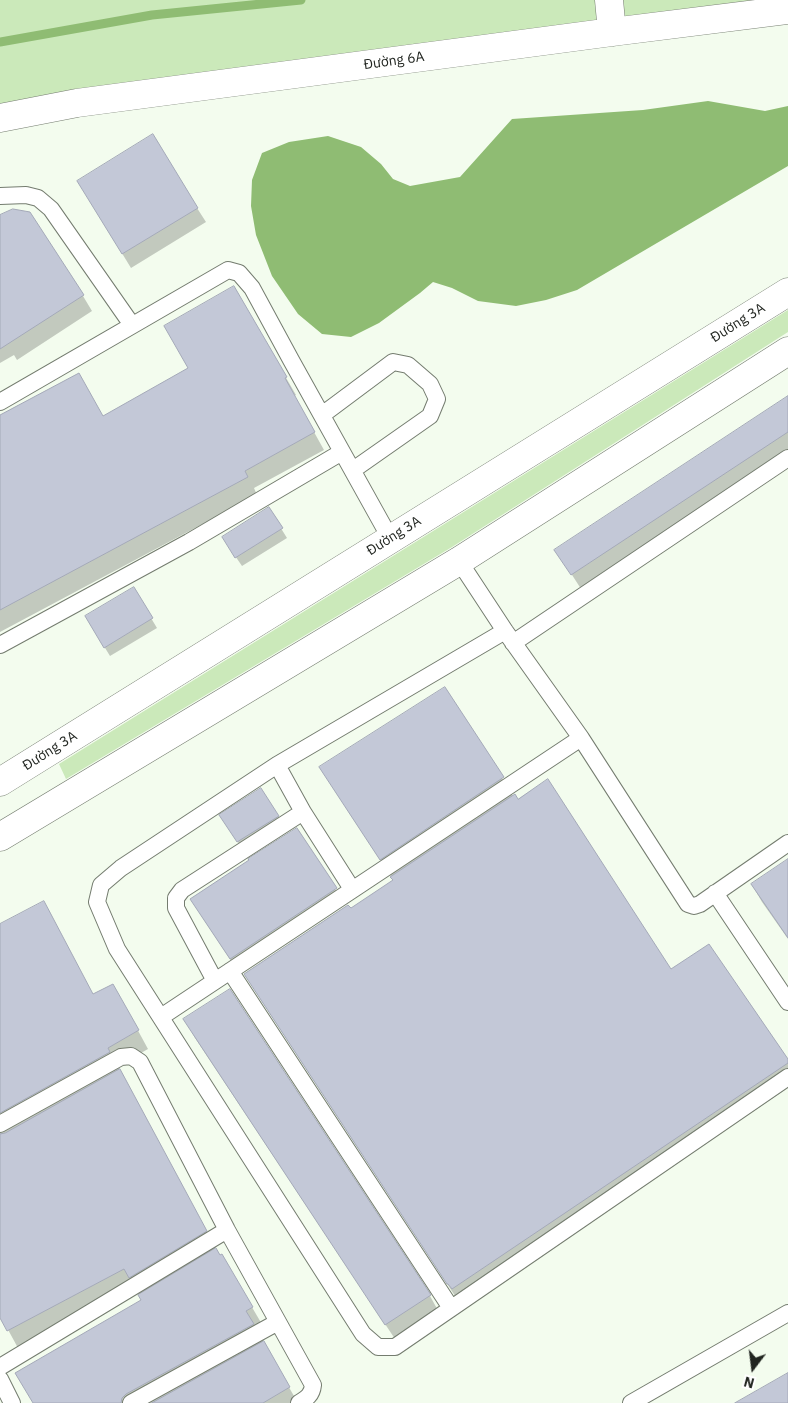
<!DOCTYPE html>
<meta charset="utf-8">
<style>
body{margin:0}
#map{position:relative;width:788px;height:1403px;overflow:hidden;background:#f3fcee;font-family:"IBM Plex Sans",sans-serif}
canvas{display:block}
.north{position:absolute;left:728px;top:1343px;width:50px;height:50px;-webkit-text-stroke:4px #fff;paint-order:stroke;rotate:195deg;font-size:14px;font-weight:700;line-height:20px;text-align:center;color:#212520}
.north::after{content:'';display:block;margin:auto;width:18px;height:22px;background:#212520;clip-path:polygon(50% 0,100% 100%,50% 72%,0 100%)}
</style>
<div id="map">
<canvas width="788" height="1403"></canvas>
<div class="north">N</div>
</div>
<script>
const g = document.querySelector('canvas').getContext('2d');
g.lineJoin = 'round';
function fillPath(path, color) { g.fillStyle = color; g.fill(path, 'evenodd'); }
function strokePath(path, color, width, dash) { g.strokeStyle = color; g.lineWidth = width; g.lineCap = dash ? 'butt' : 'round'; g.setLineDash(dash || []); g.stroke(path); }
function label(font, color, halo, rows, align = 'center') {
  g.font = font + ' "IBM Plex Sans",sans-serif'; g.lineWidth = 4.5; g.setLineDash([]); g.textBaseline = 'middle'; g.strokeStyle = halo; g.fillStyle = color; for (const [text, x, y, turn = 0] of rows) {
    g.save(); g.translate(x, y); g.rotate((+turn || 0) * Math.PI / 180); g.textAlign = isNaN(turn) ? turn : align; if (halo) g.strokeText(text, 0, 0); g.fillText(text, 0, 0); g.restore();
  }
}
fillPath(new Path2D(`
 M 0,0 L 788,0 L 0,108 Z
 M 788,310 L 788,332 L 452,547 L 66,779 L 59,764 Z`), '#cbe9ba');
fillPath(new Path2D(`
 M 708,101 L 765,111 L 788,106 L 788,166 L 577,290 L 546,300 L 516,306 L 478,301 L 452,288 L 433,282 L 420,293 L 379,323 L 351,337 L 322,334 L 298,314 L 272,276 L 256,235 L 251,206 L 252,180 L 262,153 L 289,142 L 328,136 L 361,147 L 381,164 L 393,179 L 410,186 L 460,177 L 512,119 L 643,110 Z`), '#8fbc73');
fillPath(new Path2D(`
 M 87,196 L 197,208 L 206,222 L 131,268 Z
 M 0,216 L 83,296 L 92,311 L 17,360 L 14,355 L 0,363 Z
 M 234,288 L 296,395 L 294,396 L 324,450 L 254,488 L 257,495 L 0,632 L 0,416 L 103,418 L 190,369 Z
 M 788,397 L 788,457 L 583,592 L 556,550 Z
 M 269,509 L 287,538 L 242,566 L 229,547 Z
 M 133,588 L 157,628 L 110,656 L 86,617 Z
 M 445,688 L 513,796 L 671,971 L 788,1061 L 788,1088 L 463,1306 L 459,1302 L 256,992 L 246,974 L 350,910 L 394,881 L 332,786 Z
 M 278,816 L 283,826 L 244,851 L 226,825 Z
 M 297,830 L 344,903 L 239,973 L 191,900 Z
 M 788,860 L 788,939 L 762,902 L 752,885 Z
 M 0,925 L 94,996 L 123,1003 L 148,1049 L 118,1066 L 219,1257 L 222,1256 L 263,1326 L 256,1330 L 298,1403 L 34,1403 L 143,1301 L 135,1286 L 18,1348 L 0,1315 Z
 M 185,1020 L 430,1296 L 440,1314 L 397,1342 L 195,1038 Z`), '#0003');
strokePath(new Path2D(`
 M 0,42 L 152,15 L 301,0`), '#8fbc73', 9);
const building = new Path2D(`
 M 153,134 L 198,208 L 122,254 L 77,181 Z
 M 13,209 L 30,212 L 84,295 L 0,349 L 0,215 Z
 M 234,286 L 287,377 L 285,378 L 315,432 L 245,471 L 248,477 L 0,610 L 0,415 L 79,373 L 103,416 L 188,368 L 164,326 Z
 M 788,396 L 788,432 L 571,575 L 554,550 Z
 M 269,507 L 283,528 L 235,558 L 222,537 Z
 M 134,587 L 153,618 L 104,648 L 85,616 Z
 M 445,687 L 504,777 L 380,860 L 319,767 Z
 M 548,779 L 671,969 L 709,944 L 788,1059 L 788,1063 L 452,1289 L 448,1284 L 447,1284 L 244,974 L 348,905 L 351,908 L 393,880 L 390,877 L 515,794 L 518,799 Z
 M 261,788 L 279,816 L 237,842 L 219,815 Z
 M 297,828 L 337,888 L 230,959 L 190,899 L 249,860 L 248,859 Z
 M 788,859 L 788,938 L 751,884 Z
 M 44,901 L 93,994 L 113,984 L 139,1030 L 108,1048 L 110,1052 L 0,1113 L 0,924 Z
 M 230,989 L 431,1295 L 385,1325 L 183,1019 Z
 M 120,1069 L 207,1231 L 129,1278 L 124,1269 L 7,1331 L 0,1318 L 0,1134 L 5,1133 Z
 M 216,1248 L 220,1255 L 222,1254 L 253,1307 L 246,1311 L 254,1324 L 126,1394 L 122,1398 L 121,1403 L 33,1403 L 15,1373 L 141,1300 L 138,1295 Z
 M 264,1341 L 290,1387 L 263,1403 L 152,1403 Z
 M 788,1373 L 788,1403 L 735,1403 Z`);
fillPath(building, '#c3c8d7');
strokePath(building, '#a4a9b8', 1);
const service = new Path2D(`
 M 0,196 L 26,195 L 38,198 L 51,209 L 132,325
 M 0,402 L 228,270 L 239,273 L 252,288 L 291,360 L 390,538
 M 322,415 L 393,362 L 408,365 L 430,384 L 437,399 L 430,416 L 353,470
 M 459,561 L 505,631 L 581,738 L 688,904 L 694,906 L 700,904 L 788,843
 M 505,631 L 277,765 L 121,868 L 101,885 L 97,902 L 117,949 L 363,1334 L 378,1347 L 395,1347 L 788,1077
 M 513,643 L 788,458
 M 0,645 L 189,542 L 342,452
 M 277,765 L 303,812
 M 715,893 L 788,1002
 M 230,971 L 451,1308
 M 215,981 L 176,908 L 176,898 L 182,890 L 303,812 L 352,889
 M 161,1017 L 581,738
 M 0,1124 L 121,1057 L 131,1056 L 140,1062 L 227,1230 L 313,1385 C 312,1395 307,1398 299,1403
 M 0,1367 L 227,1230
 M 0,1379 L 12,1403
 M 131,1403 L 278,1322
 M 631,1403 L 788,1313`);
const minor = new Path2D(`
 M 609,0 L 612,32
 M 0,118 L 77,103 L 612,32 L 788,10`);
const tertiary = new Path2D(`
 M 0,782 L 788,292
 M 0,837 L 459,561 L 788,351`);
strokePath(service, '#747c6f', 18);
strokePath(minor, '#747c6f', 29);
strokePath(tertiary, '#747c6f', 29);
strokePath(service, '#fff', 16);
strokePath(minor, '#fff', 28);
strokePath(tertiary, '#fff', 28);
label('14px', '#212520', '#fff', [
 ["Đường 6A",394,61,-8],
 ["Đường 3A",738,323,-32],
 ["Đường 3A",394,536,-32],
 ["Đường 3A",50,751,-32]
]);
</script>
